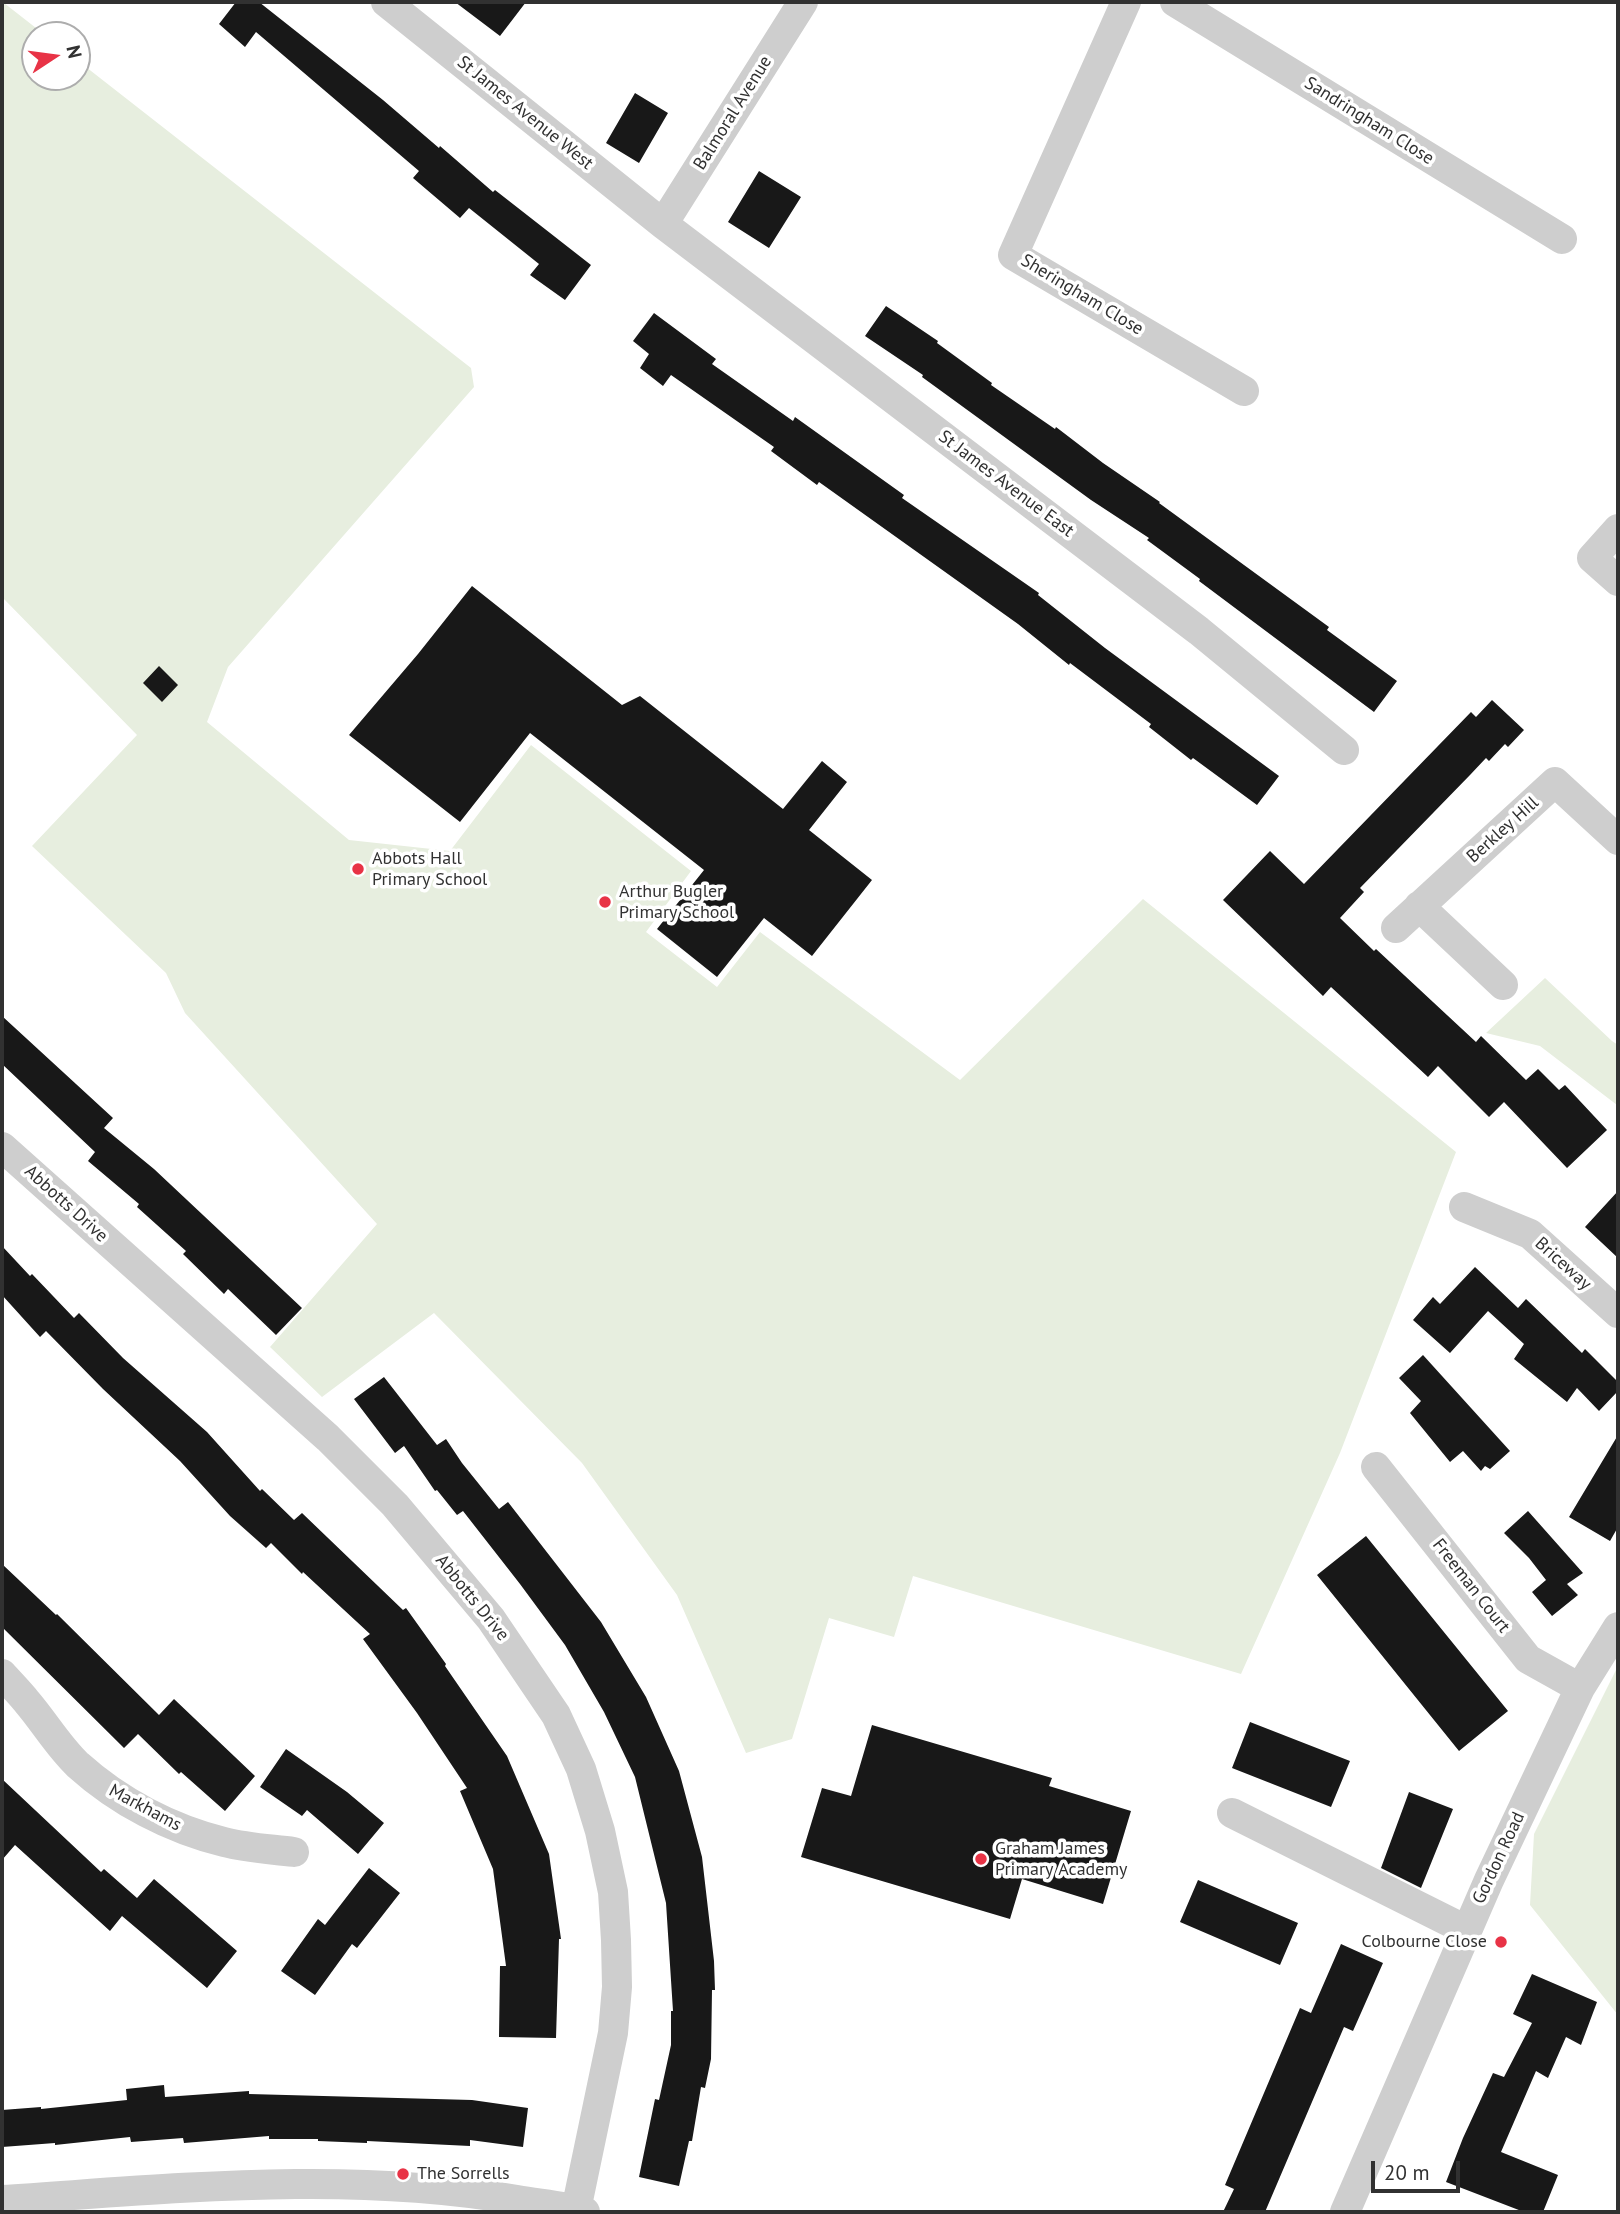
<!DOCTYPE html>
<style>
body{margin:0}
#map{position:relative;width:1620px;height:2214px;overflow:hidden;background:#fff;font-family:"PT Sans",sans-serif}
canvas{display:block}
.frame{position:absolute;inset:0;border:4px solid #313131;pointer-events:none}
.north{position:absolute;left:21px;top:21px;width:70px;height:70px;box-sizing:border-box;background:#fff;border:2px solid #adadad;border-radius:50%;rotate:77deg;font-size:19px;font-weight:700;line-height:28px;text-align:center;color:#313131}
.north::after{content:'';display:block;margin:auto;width:24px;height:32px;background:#e83346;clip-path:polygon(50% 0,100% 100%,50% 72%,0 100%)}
.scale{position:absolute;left:1371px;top:2161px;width:89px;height:32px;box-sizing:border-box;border:4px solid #313131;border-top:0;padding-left:9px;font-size:21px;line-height:24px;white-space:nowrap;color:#313131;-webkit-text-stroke:5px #fff;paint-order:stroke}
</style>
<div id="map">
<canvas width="1620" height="2214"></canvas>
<div class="frame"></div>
<div class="north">N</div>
<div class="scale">20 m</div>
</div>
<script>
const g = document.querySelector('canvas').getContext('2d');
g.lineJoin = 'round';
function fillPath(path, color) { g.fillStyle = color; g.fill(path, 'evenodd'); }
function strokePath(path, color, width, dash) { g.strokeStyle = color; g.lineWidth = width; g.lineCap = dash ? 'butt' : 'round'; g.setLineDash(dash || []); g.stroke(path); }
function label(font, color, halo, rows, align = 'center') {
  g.font = font + ' "PT Sans",sans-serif'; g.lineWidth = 7; g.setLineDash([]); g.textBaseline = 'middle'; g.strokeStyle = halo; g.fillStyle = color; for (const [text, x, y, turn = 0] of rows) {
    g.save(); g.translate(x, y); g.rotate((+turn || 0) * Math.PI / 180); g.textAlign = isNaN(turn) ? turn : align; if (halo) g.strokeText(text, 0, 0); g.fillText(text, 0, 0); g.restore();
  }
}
fillPath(new Path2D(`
 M 4,3 L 45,35 L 35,35 L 35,77 L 77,77 L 77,60 L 471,368 L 474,387 L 228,667 L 207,722 L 349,840 L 450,851 L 531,745 L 691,871 L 646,932 L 717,987 L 760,932 L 960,1080 L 1143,899 L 1456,1152 L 1340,1453 L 1241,1674 L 913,1576 L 894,1637 L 829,1618 L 792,1739 L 746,1753 L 677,1595 L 582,1463 L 434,1313 L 322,1397 L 270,1347 L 377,1224 L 185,1013 L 166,973 L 32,846 L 137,735 L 2,597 L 2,6 Z
 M 1545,978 L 1612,1041 L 1618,1045 L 1617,1105 L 1540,1046 L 1486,1033 Z
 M 1618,1666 L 1618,2015 L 1530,1905 L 1534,1834 Z`), '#e7eedf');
fillPath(new Path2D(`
 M 236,2 L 259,2 L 383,100 L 439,148 L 440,146 L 493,192 L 495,190 L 591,265 L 565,300 L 530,275 L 539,264 L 469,208 L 460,218 L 413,178 L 419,171 L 256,32 L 245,47 L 219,24 Z
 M 455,2 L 526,2 L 500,36 Z
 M 635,93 L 668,113 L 639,163 L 606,143 Z
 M 759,171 L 801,197 L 769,248 L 728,222 Z
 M 886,306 L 938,341 L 937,343 L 992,383 L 991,385 L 1055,429 L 1056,427 L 1103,463 L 1160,502 L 1159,503 L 1329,627 L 1327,630 L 1397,681 L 1374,712 L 1199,581 L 1200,579 L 1147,540 L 1149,538 L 1091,500 L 922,377 L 923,375 L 865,336 Z
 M 654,313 L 716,359 L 712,364 L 793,421 L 795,417 L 904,495 L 902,498 L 1039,593 L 1038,595 L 1105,648 L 1279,776 L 1257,805 L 1193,758 L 1191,760 L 1149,727 L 1151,724 L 1070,663 L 1069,665 L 1018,624 L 819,482 L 817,485 L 771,451 L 774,447 L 671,375 L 663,386 L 640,368 L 649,354 L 633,341 Z
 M 472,586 L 622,705 L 640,696 L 783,809 L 822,761 L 847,782 L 809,830 L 872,880 L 812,956 L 764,918 L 717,977 L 657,929 L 704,870 L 530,733 L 460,822 L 349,735 L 418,654 Z
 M 159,666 L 178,685 L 162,702 L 143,683 Z
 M 1492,700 L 1524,730 L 1508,747 L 1505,744 L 1489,761 L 1486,758 L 1470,775 L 1360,888 L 1364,892 L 1340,918 L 1374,951 L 1376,949 L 1476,1042 L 1481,1036 L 1526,1080 L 1538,1069 L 1559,1090 L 1565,1085 L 1607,1130 L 1567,1168 L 1504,1102 L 1489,1117 L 1438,1066 L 1428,1077 L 1331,987 L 1323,996 L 1223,900 L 1270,851 L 1304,884 L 1471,712 L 1476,717 Z
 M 2,1016 L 113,1118 L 104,1128 L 154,1169 L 302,1308 L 276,1335 L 228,1289 L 224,1294 L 183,1254 L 186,1251 L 137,1207 L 139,1204 L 88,1161 L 95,1152 L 2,1064 Z
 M 1618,1191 L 1618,1258 L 1585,1227 Z
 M 2,1246 L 30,1276 L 32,1274 L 74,1318 L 79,1313 L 123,1358 L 207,1432 L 260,1491 L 262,1489 L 294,1520 L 302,1513 L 403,1610 L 406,1608 L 446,1664 L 445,1666 L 507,1756 L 549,1854 L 561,1939 L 559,1939 L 556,2038 L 499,2037 L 500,1966 L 506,1966 L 493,1869 L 460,1791 L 467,1788 L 417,1713 L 363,1639 L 370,1634 L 303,1572 L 302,1574 L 271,1543 L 266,1548 L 230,1516 L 180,1461 L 103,1389 L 46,1331 L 40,1337 L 2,1295 Z
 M 1475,1267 L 1518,1308 L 1526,1299 L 1582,1353 L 1585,1349 L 1618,1382 L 1618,1391 L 1599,1411 L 1577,1388 L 1567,1402 L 1514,1359 L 1524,1344 L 1488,1311 L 1450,1353 L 1413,1320 L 1433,1297 L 1440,1304 Z
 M 1423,1355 L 1510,1451 L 1490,1469 L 1485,1466 L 1481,1471 L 1463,1451 L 1450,1462 L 1410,1413 L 1421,1401 L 1399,1378 Z
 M 384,1377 L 437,1445 L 446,1439 L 462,1463 L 499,1509 L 508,1502 L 601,1622 L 646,1697 L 679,1771 L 702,1857 L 714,1961 L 715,1990 L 712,1990 L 711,2059 L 705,2088 L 701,2087 L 692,2141 L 689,2141 L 679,2186 L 639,2177 L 655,2099 L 659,2100 L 671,2045 L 671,2011 L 673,2011 L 666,1903 L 635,1777 L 604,1712 L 565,1645 L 520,1584 L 463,1511 L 457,1515 L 437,1490 L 435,1491 L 404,1446 L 395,1453 L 354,1399 Z
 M 1618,1435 L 1618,1527 L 1610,1541 L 1569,1517 Z
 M 1528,1511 L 1583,1573 L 1567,1584 L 1578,1595 L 1552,1616 L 1532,1592 L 1546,1580 L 1529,1558 L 1504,1533 Z
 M 1366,1536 L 1508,1711 L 1459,1751 L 1317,1575 Z
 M 2,1564 L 56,1615 L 57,1614 L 159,1715 L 174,1699 L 255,1776 L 225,1811 L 181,1772 L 179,1774 L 138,1734 L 124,1748 L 2,1627 Z
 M 1250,1722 L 1350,1761 L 1331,1807 L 1232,1768 Z
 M 872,1725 L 1052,1778 L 1049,1786 L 1131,1811 L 1103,1904 L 1022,1879 L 1010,1919 L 801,1857 L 822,1788 L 851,1796 Z
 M 286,1749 L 347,1792 L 384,1823 L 358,1854 L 307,1810 L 302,1816 L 260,1787 Z
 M 2,1779 L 101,1872 L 104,1869 L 137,1898 L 154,1879 L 237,1951 L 207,1988 L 122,1916 L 110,1931 L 15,1845 L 2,1860 Z
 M 1409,1792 L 1453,1809 L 1421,1888 L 1381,1868 Z
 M 369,1868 L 400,1893 L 357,1948 L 352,1944 L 315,1995 L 281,1971 L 318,1919 L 325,1925 Z
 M 1198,1880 L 1298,1923 L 1280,1965 L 1180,1922 Z
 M 1341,1944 L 1383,1963 L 1353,2031 L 1344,2027 L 1265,2212 L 1223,2212 L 1234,2189 L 1225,2185 L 1300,2008 L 1311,2013 Z
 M 1532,1974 L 1597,2002 L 1581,2045 L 1566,2037 L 1548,2078 L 1536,2071 L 1501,2152 L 1558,2175 L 1543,2212 L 1524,2212 L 1446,2182 L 1463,2138 L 1493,2073 L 1504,2077 L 1532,2023 L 1513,2014 Z
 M 164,2085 L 165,2097 L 249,2091 L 249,2094 L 472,2100 L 528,2108 L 523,2147 L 470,2140 L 470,2146 L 367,2141 L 367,2143 L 318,2141 L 318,2139 L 269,2139 L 269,2136 L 184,2143 L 183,2138 L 131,2142 L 130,2137 L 55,2145 L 55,2143 L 2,2147 L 2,2110 L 41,2107 L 41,2109 L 127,2100 L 126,2089 Z`), '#181818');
strokePath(new Path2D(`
 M 386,2 L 663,224 L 1199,631 L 1344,750
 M 1126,2 L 1013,255 L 1244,391
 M 1175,2 L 1562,239
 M 663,224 L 803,2
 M 1618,529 L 1592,558 L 1618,581
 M 1419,906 L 1503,985
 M 1396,928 L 1555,782 L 1618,840
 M 2,1147 L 328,1438 L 395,1505 L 491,1619 L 556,1715 L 581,1769 L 600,1831 L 613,1892 L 616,1940 L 617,1987 L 613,2033 L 576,2210
 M 1464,1207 L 1530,1234 L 1618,1313
 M 1376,1467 L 1528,1659 L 1580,1688
 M 2,1674 C 10,1683 19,1692 27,1702 C 45,1723 58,1746 78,1765 C 119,1802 171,1829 224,1842 C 247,1848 271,1849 294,1852
 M 1232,1813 L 1466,1930
 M 2,2200 C 173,2189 346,2170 517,2200 C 539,2204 563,2206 585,2212
 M 1345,2212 L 1489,1880 L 1580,1688 L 1618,1627`), '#cecece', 30);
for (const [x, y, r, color] of [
 [358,869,7,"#e83346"],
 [605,902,7,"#e83346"],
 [981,1859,7,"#e83346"],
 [1501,1942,7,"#e83346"],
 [403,2174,7,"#e83346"]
]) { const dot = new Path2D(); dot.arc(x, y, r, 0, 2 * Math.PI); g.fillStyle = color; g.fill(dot); strokePath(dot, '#fff', 2.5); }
label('18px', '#313131', '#fff', [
 ["St James Avenue West",525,113,39],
 ["Balmoral Avenue",733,113,-58],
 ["Sandringham Close",1369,121,32],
 ["Sheringham Close",1082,295,31],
 ["St James Avenue East",1006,484,37],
 ["Berkley Hill",1503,830,-42],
 ["Abbotts Drive",66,1204,42],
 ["Briceway",1563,1264,42],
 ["Freeman Court",1471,1586,52],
 ["Abbotts Drive",472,1598,51],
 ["Markhams",145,1808,28],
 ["Gordon Road",1499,1858,-65]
]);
label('18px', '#313131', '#fff', [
 ["Abbots Hall",372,859],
 ["Primary School",372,880],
 ["Arthur Bugler",619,892],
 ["Primary School",619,913],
 ["Graham James",995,1849],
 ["Primary Academy",995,1870],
 ["Colbourne Close",1487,1942,"right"],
 ["The Sorrells",417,2174]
], 'left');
</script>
